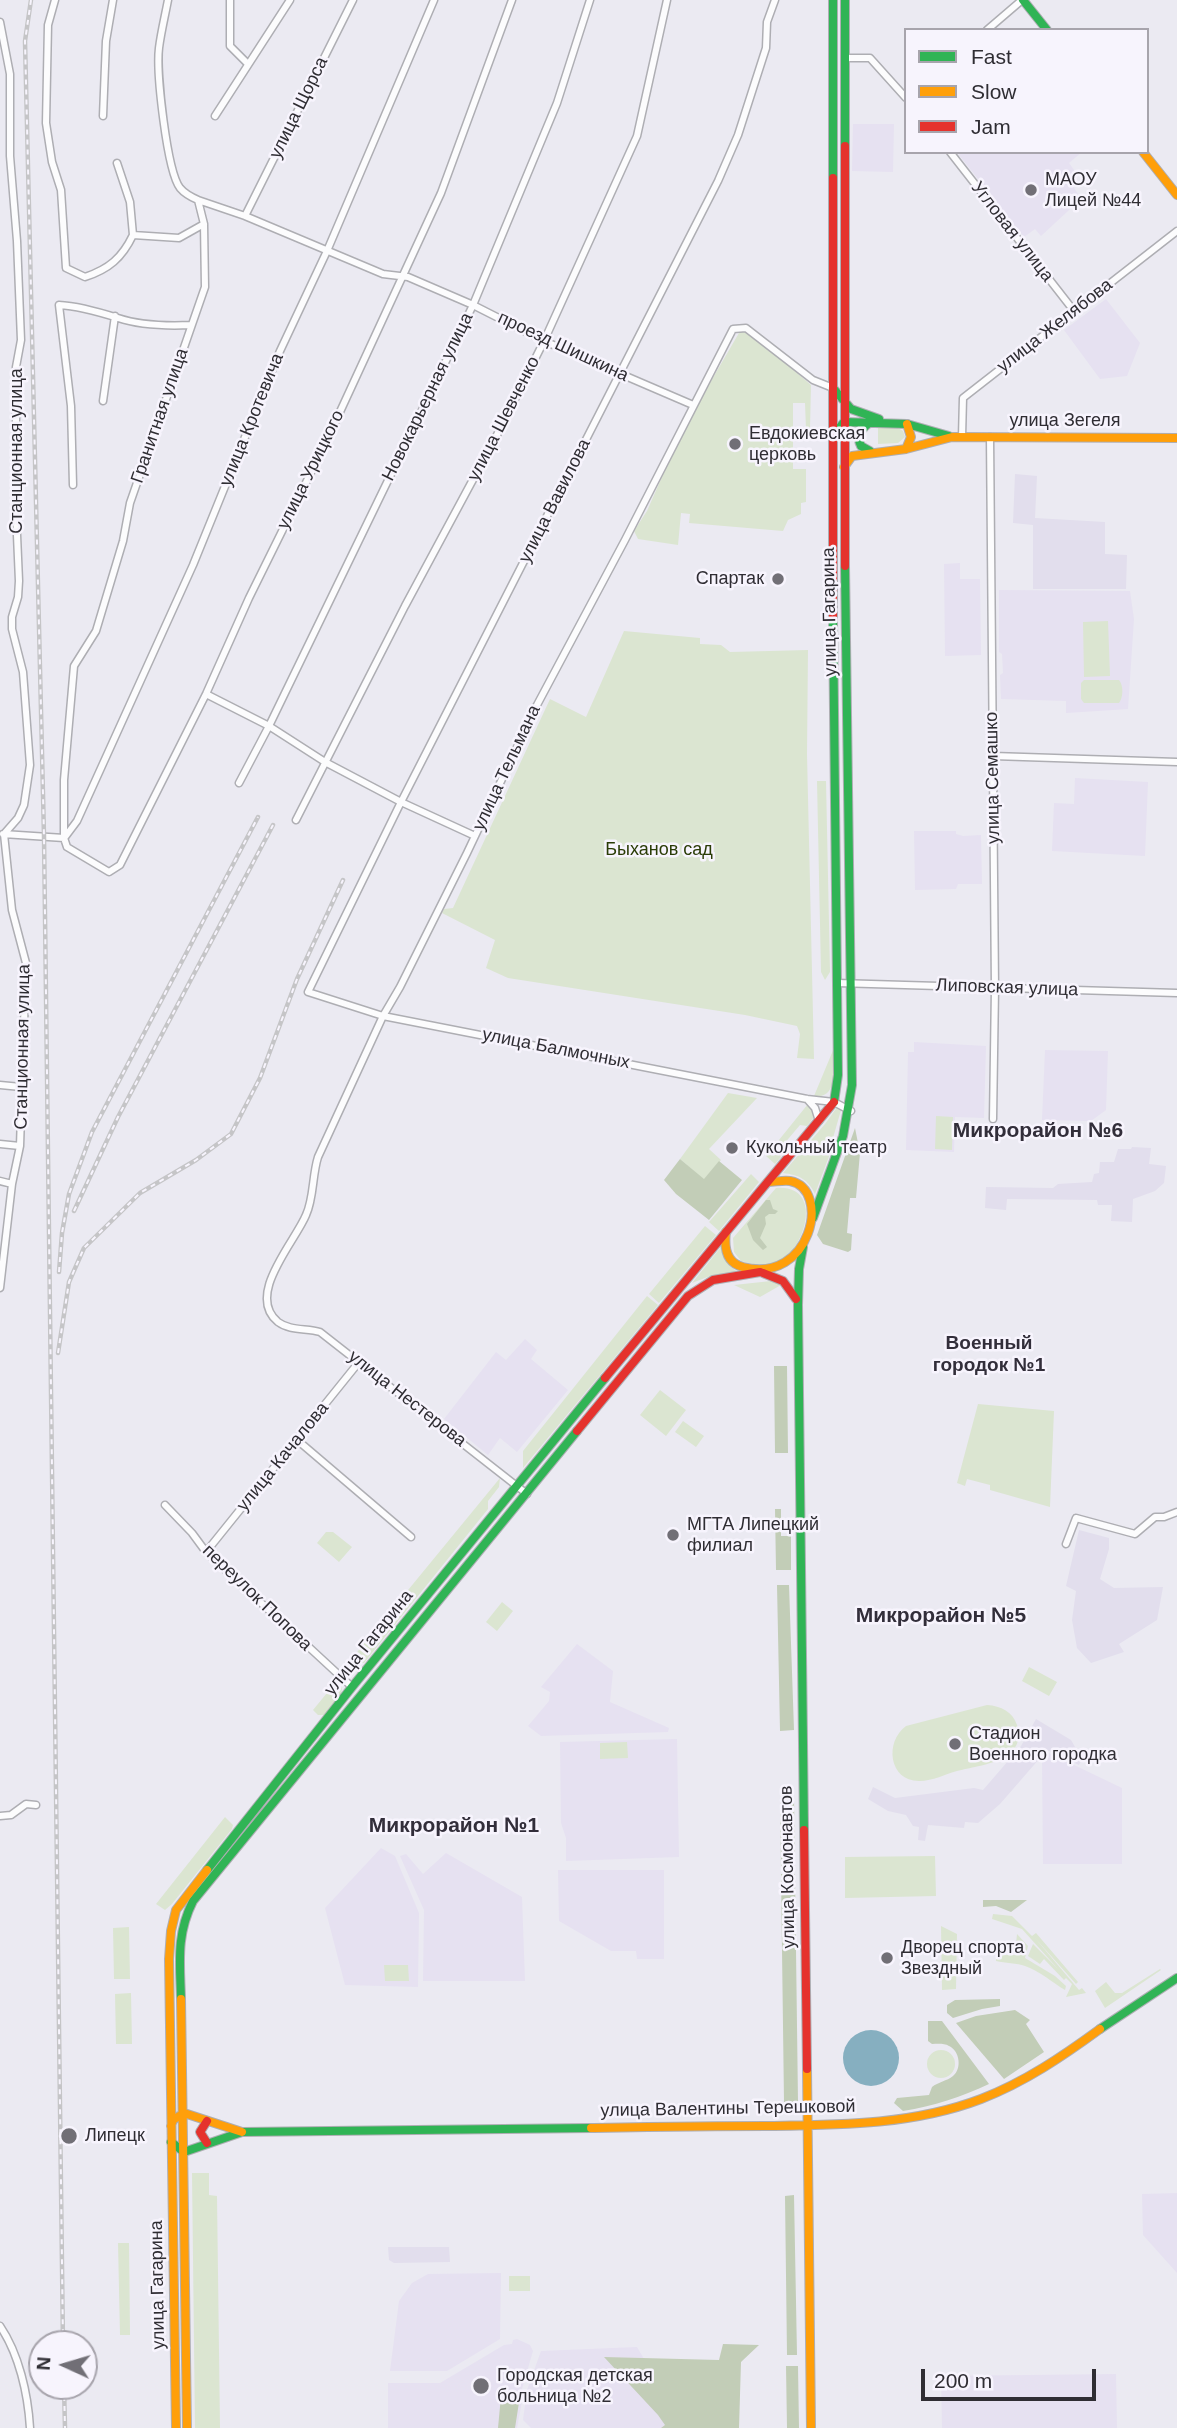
<!DOCTYPE html>
<meta charset="utf-8">
<style>
body{margin:0}
#map{position:relative;width:1177px;height:2428px;overflow:hidden;background:#ebeaf2;font-family:Helvetica,sans-serif}
canvas{display:block}
.legend{position:absolute;left:904px;top:28px;width:245px;height:126px;box-sizing:border-box;background:#f7f4fd;border:2px solid #a7a4ac;margin:0;padding:9px 12px;list-style:none;font-size:21px;color:#2f2d33}
.legend li{display:flex;align-items:center;gap:14px;height:35px}
.legend b{width:35px;border:2px solid #a7a4ac}
.north{position:absolute;left:28px;top:2330px;width:70px;height:70px;box-sizing:border-box;background:#f7f4fd;border:2px solid #a7a4ac;border-radius:50%;rotate:274deg;font-size:19px;font-weight:700;line-height:28px;text-align:center;color:#2f2d33}
.north::after{content:'';display:block;margin:auto;width:24px;height:32px;background:#716f76;clip-path:polygon(50% 0,100% 100%,50% 72%,0 100%)}
.scale{position:absolute;left:921px;top:2369px;width:175px;height:32px;box-sizing:border-box;border:4px solid #2f2d33;border-top:0;padding-left:9px;font-size:21px;line-height:24px;white-space:nowrap;color:#2f2d33;-webkit-text-stroke:5px #f7f4fd;paint-order:stroke}
</style>
<div id="map">
<canvas width="1177" height="2428"></canvas>
<ul class="legend">
<li><b style="height:9px;background:#30b455"></b>Fast</li>
<li><b style="height:9px;background:#ff9f0a"></b>Slow</li>
<li><b style="height:9px;background:#e5322d"></b>Jam</li>
</ul>
<div class="north">N</div>
<div class="scale">200 m</div>
</div>
<script>
const g = document.querySelector('canvas').getContext('2d');
g.lineJoin = 'round';
function fillPath(path, color) { g.fillStyle = color; g.fill(path, 'evenodd'); }
function strokePath(path, color, width, dash) { g.strokeStyle = color; g.lineWidth = width; g.lineCap = dash ? 'butt' : 'round'; g.setLineDash(dash || []); g.stroke(path); }
function label(font, color, halo, rows, align = 'center') {
  g.font = font + ' Helvetica,sans-serif'; g.lineWidth = 5; g.setLineDash([]); g.textBaseline = 'middle'; g.strokeStyle = halo; g.fillStyle = color; for (const [text, x, y, turn = 0] of rows) {
    g.save(); g.translate(x, y); g.rotate((+turn || 0) * Math.PI / 180); g.textAlign = isNaN(turn) ? turn : align; if (halo) g.strokeText(text, 0, 0); g.fillText(text, 0, 0); g.restore();
  }
}
fillPath(new Path2D(`
 M 1015,474 L 1037,476 L 1035,518 L 1105,522 L 1105,554 L 1127,555 L 1126,589 L 1033,589 L 1033,525 L 1013,523 Z
 M 1132,1147 L 1151,1148 L 1149,1164 L 1166,1166 L 1164,1183 L 1155,1191 L 1133,1199 L 1132,1222 L 1111,1221 L 1112,1205 L 1098,1205 L 1097,1200 L 1007,1199 L 1006,1210 L 985,1208 L 986,1187 L 1053,1188 L 1058,1184 L 1092,1182 L 1094,1174 L 1099,1173 L 1100,1162 L 1114,1162 L 1118,1149 L 1131,1149 Z
 M 1079,1530 L 1109,1538 L 1109,1549 L 1100,1579 L 1114,1588 L 1163,1587 L 1157,1620 L 1119,1644 L 1124,1652 L 1091,1663 L 1077,1648 L 1072,1620 L 1076,1591 L 1066,1586 Z
 M 1036,1719 L 1071,1740 L 1082,1759 L 1079,1765 L 1047,1750 L 1000,1804 L 978,1823 L 965,1822 L 964,1828 L 928,1825 L 925,1841 L 918,1840 L 919,1827 L 913,1826 L 906,1815 L 888,1811 L 868,1799 L 873,1787 L 895,1798 L 974,1788 L 983,1790 L 1021,1746 Z
 M 388,2247 L 449,2247 L 450,2262 L 394,2263 L 389,2260 Z`), '#e2deed');
fillPath(new Path2D(`
 M 853,124 L 894,124 L 893,172 L 852,171 Z
 M 962,152 L 1082,152 L 1069,163 L 1077,174 L 1070,181 L 1081,199 L 1041,236 L 1035,229 L 1024,237 L 959,155 Z
 M 1106,299 L 1140,343 L 1127,376 L 1100,379 L 1064,330 Z
 M 960,563 L 960,579 L 980,579 L 981,655 L 945,656 L 944,564 Z
 M 999,590 L 1130,591 L 1134,619 L 1128,709 L 1066,713 L 1066,701 L 1001,699 L 1000,675 L 1003,673 L 1002,654 L 999,652 Z
 M 1075,778 L 1148,782 L 1145,856 L 1052,851 L 1054,803 L 1074,804 Z
 M 914,831 L 956,831 L 956,834 L 963,836 L 981,835 L 982,884 L 958,884 L 956,889 L 915,890 Z
 M 914,1042 L 986,1046 L 984,1118 L 955,1117 L 954,1152 L 906,1150 L 908,1052 L 914,1052 Z
 M 1045,1050 L 1108,1051 L 1106,1110 L 1091,1121 L 1042,1120 Z
 M 525,1339 L 537,1350 L 531,1359 L 568,1390 L 517,1452 L 500,1438 L 488,1455 L 444,1419 L 496,1352 L 506,1360 Z
 M 577,1644 L 613,1671 L 610,1702 L 669,1728 L 668,1732 L 541,1736 L 528,1726 L 549,1701 L 550,1692 L 541,1687 Z
 M 677,1739 L 679,1857 L 566,1861 L 566,1838 L 561,1823 L 560,1742 Z
 M 1047,1752 L 1122,1788 L 1122,1864 L 1043,1864 L 1042,1758 Z
 M 381,1848 L 395,1856 L 419,1913 L 418,1987 L 345,1985 L 325,1908 Z
 M 446,1853 L 522,1897 L 525,1981 L 423,1981 L 424,1910 L 400,1856 L 406,1854 L 423,1874 Z
 M 558,1870 L 664,1870 L 664,1959 L 637,1959 L 636,1951 L 611,1951 L 559,1921 Z
 M 1177,2193 L 1177,2273 L 1143,2235 L 1142,2194 Z
 M 501,2273 L 500,2339 L 447,2371 L 390,2371 L 399,2301 L 412,2283 L 428,2274 Z
 M 517,2339 L 530,2345 L 533,2351 L 522,2389 L 524,2391 L 517,2428 L 388,2428 L 388,2383 L 440,2383 L 504,2345 L 512,2344 L 513,2340 Z
 M 637,2347 L 655,2378 L 675,2428 L 531,2428 L 523,2420 L 527,2390 L 541,2351 Z
 M 1116,2374 L 1117,2428 L 942,2428 L 941,2376 Z`), '#e6e1f1');
fillPath(new Path2D(`
 M 746,329 L 811,385 L 810,429 L 806,429 L 805,403 L 793,403 L 793,469 L 806,469 L 806,502 L 801,503 L 801,514 L 788,520 L 783,531 L 689,523 L 690,514 L 681,513 L 678,545 L 638,539 L 634,531 L 647,511 L 683,429 L 739,333 Z
 M 878,428 L 898,428 L 903,431 L 905,437 L 898,443 L 878,444 Z
 M 1108,621 L 1110,676 L 1084,677 L 1083,622 Z
 M 624,631 L 700,638 L 700,644 L 721,645 L 730,652 L 808,650 L 807,754 L 814,1059 L 797,1058 L 800,1034 L 797,1026 L 745,1015 L 508,978 L 486,968 L 495,940 L 442,913 L 444,909 L 453,908 L 550,699 L 586,717 Z
 M 1084,680 L 1119,680 C 1124,686 1123,698 1119,703 L 1084,703 L 1081,699 L 1081,683 Z
 M 817,781 L 826,781 L 830,972 L 825,980 L 821,972 Z
 M 834,1048 C 834,1064 839,1100 814,1096 Z
 M 728,1093 L 757,1098 L 709,1149 L 721,1160 L 704,1180 L 680,1159 Z
 M 808,1104 L 813,1109 L 814,1117 L 807,1126 L 800,1125 L 778,1151 L 781,1157 L 775,1164 L 766,1156 Z
 M 838,1106 L 841,1110 L 833,1138 L 834,1143 L 815,1194 C 808,1179 799,1175 783,1173 L 825,1124 Z
 M 936,1116 L 953,1117 L 952,1150 L 935,1149 Z
 M 751,1174 L 759,1182 L 719,1231 L 709,1222 Z
 M 776,1188 C 827,1184 804,1256 773,1265 C 764,1268 750,1263 741,1261 L 734,1252 L 733,1238 Z
 M 705,1226 L 716,1235 L 659,1303 L 649,1294 Z
 M 721,1247 C 724,1259 727,1265 738,1272 L 710,1276 L 692,1283 Z
 M 771,1281 L 781,1285 L 760,1297 L 734,1285 Z
 M 647,1296 L 658,1305 L 523,1468 L 523,1451 Z
 M 660,1390 L 686,1410 L 666,1436 L 640,1415 Z
 M 978,1404 L 1054,1411 L 1050,1507 L 990,1490 L 990,1485 L 967,1479 L 965,1486 L 957,1483 Z
 M 683,1421 L 704,1436 L 696,1447 L 675,1432 Z
 M 500,1478 L 499,1487 L 488,1501 L 488,1509 L 364,1663 L 349,1662 Z
 M 326,1532 L 333,1532 L 352,1547 L 339,1562 L 317,1543 Z
 M 502,1602 L 513,1611 L 497,1631 L 486,1622 Z
 M 1029,1667 L 1057,1682 L 1049,1696 L 1022,1681 Z
 M 336,1682 L 342,1688 L 341,1695 L 325,1715 L 318,1715 L 313,1710 Z
 M 987,1705 C 1001,1706 1013,1712 1017,1725 C 1028,1761 981,1765 957,1771 C 946,1774 932,1781 920,1781 C 889,1782 884,1742 906,1726 Z
 M 627,1742 L 628,1758 L 600,1759 L 600,1743 Z
 M 225,1817 L 233,1825 L 232,1829 L 172,1904 L 165,1910 L 156,1904 Z
 M 935,1856 L 936,1896 L 845,1898 L 845,1857 Z
 M 993,1914 L 1012,1916 L 1032,1936 L 1036,1933 L 1078,1982 L 1076,1984 L 1035,1938 L 1079,1990 L 1082,1988 L 1086,1993 L 1066,1997 L 1072,1984 L 1066,1978 L 1064,1980 L 1044,1959 L 1040,1964 L 1028,1956 L 1033,1944 L 1058,1969 L 1022,1929 L 992,1919 Z
 M 941,1926 L 957,1934 L 956,1989 L 942,1990 Z
 M 129,1927 L 130,1979 L 114,1979 L 113,1928 Z
 M 1017,1934 L 1028,1946 L 1025,1958 L 1055,1976 L 1066,1986 L 1065,1990 C 1053,1983 1040,1971 1025,1966 C 1017,1963 1005,1963 996,1961 L 996,1955 L 1015,1955 Z
 M 384,1965 L 408,1965 L 409,1981 L 385,1981 Z
 M 1160,1969 L 1161,1970 L 1105,2008 L 1095,1991 L 1106,1982 L 1115,1993 L 1122,1993 Z
 M 131,1993 L 132,2044 L 116,2044 L 115,1994 Z
 M927 2064a14 14 0 1 1 28 0a14 14 0 1 1-28 0Z
 M 192,2173 L 209,2173 L 209,2195 L 217,2196 L 220,2428 L 195,2428 Z
 M 129,2243 L 130,2335 L 120,2335 L 118,2243 Z
 M 509,2276 L 530,2276 L 530,2291 L 509,2291 Z`), '#dbe5d1');
fillPath(new Path2D(`
 M 855,1128 L 860,1153 L 856,1198 L 850,1198 L 847,1233 L 852,1234 L 851,1250 L 848,1252 L 823,1244 L 817,1235 Z
 M 680,1159 L 704,1179 L 719,1161 L 742,1180 L 709,1220 L 676,1194 L 664,1180 Z
 M 766,1200 L 770,1200 L 773,1209 L 778,1211 L 775,1214 L 769,1214 L 765,1217 L 766,1224 L 760,1238 L 767,1247 L 763,1250 L 753,1240 L 747,1224 Z
 M 774,1366 L 787,1366 L 788,1453 L 775,1453 Z
 M 775,1509 L 781,1509 L 781,1536 L 791,1536 L 791,1570 L 776,1570 Z
 M 777,1585 L 789,1585 L 794,1730 L 780,1731 Z
 M 794,1797 L 795,1868 L 781,1868 L 780,1798 Z
 M 781,1874 L 795,1874 L 798,2102 L 784,2102 Z
 M 983,1900 L 1027,1900 L 1011,1912 L 996,1906 L 983,1907 Z
 M 1000,1999 L 1000,2006 L 982,2009 L 953,2018 L 947,2013 L 947,2005 L 955,2000 Z
 M 1015,2010 L 1030,2020 L 1026,2024 L 1044,2052 L 1004,2079 L 956,2023 L 976,2016 Z
 M 928,2021 L 942,2021 L 989,2084 C 961,2097 934,2106 903,2111 L 894,2103 L 897,2098 L 929,2095 L 932,2087 C 938,2082 947,2081 953,2076 C 962,2069 960,2051 949,2046 C 944,2043 937,2044 932,2044 L 928,2041 Z
 M 794,2195 L 797,2355 L 787,2355 L 785,2196 Z
 M 723,2344 L 759,2345 L 741,2362 L 739,2428 L 661,2428 L 665,2425 L 658,2415 L 604,2357 L 719,2360 Z
 M 786,2366 L 798,2366 L 799,2428 L 787,2428 Z
 M 501,2396 L 520,2396 L 515,2428 L 498,2428 Z`), '#c2cdb7');
fillPath(new Path2D(`
 M843 2058a28 28 0 1 1 56 0a28 28 0 1 1-56 0Z`), '#86afc0');
const street = new Path2D(`
 M 55,0 L 48,25 L 46,123 L 52,162 L 61,190 L 66,268 L 85,277 C 109,269 122,258 133,235 L 179,238 L 204,224
 M 168,0 C 165,16 161,32 159,48 C 156,72 167,171 180,188 C 185,194 191,197 198,200 L 204,224 L 205,287 L 130,503 L 123,541 L 96,631 L 74,666 L 64,780 L 64,838 L 67,847 L 109,872 L 120,865 L 206,694 L 249,598 L 327,440 L 441,193 L 512,0
 M 230,0 L 230,46 L 248,64
 M 775,0 L 767,22 L 766,48 L 738,135 L 718,181 L 401,802 L 308,992 L 383,1016 L 807,1099 L 834,1102 L 851,1111
 M 0,22 L 10,74 L 10,156 L 17,241 L 21,340 L 16,367 L 16,512 L 19,581 L 18,597 L 12,617 L 12,629 L 23,672 L 30,765 L 24,805 L 18,818 L 4,834 L 12,910 L 26,963 L 20,1146 L 12,1184 L 0,1288
 M 987,30 L 1022,0
 M 845,58 L 870,58 L 906,98
 M 103,116 L 106,41 L 113,0
 M 215,116 L 290,0
 M 950,152 L 1074,311
 M 117,163 L 130,202 L 133,235
 M 198,200 L 245,216 L 383,274 L 408,277 L 473,305 L 544,341 L 693,405
 M 245,216 L 353,0
 M 103,401 L 115,316
 M 962,437 L 963,398 L 1177,231
 M 990,437 L 995,988 L 993,1119
 M 73,485 L 71,406 L 59,305 C 79,306 99,312 118,318 C 139,325 169,326 191,325
 M 206,694 L 269,726 L 325,762 L 401,802 L 475,836
 M 993,756 L 1177,762
 M 239,783 L 269,726 L 473,305 L 557,103 L 590,0
 M 296,820 L 405,606 L 498,433 L 544,341 L 637,136 L 667,0
 M 3,834 L 64,838
 M 65,837 L 77,821 L 193,565 L 280,351 L 327,251 L 434,0
 M 837,983 L 1177,993
 M 0,1085 L 21,1087
 M 807,1099 L 815,1108 L 819,1121
 M 0,1144 L 20,1146
 M 0,1181 L 12,1184
 M 296,1439 L 411,1537
 M 527,1494 L 320,1332 C 307,1328 290,1331 278,1322 C 245,1295 295,1242 306,1215 C 314,1198 312,1176 318,1157 L 383,1016 L 400,987 L 467,853 L 537,705 L 625,540 L 733,329 L 746,328 L 813,380 L 833,388
 M 165,1505 L 192,1533 L 206,1552 L 352,1687
 M 1066,1544 L 1076,1518 L 1135,1534 L 1155,1517 L 1164,1517 L 1177,1512
 M 206,1552 L 359,1362
 M 0,1816 L 11,1815 L 26,1804 L 36,1805
 M 0,2326 C 19,2354 28,2394 30,2428`);
const fast = new Path2D(`
 M 1023,0 L 1047,30
 M 845,146 L 845,0
 M 833,178 L 833,0
 M 833,388 L 851,409 L 879,419
 M 869,423 C 861,429 856,437 861,446 L 870,451
 M 832,437 L 844,422 L 907,424 L 949,436
 M 833,619 L 838,1075 L 834,1102
 M 813,1218 L 843,1136 L 852,1085 L 845,566
 M 803,1247 L 799,1269 L 798,1305 L 804,1830
 M 207,1870 L 352,1687 L 605,1378
 M 181,1999 C 180,1962 176,1935 193,1901 L 577,1431
 M 1100,2029 L 1177,1978
 M 171,2142 L 184,2152 L 242,2132 L 591,2128`);
const slow = new Path2D(`
 M 1143,152 L 1177,195
 M 906,449 L 911,437 L 907,424
 M 844,467 L 852,456 L 906,449 L 952,437 L 1177,438
 M 726,1232 C 724,1247 726,1263 743,1267 C 811,1285 832,1189 790,1181 C 783,1180 775,1182 768,1182
 M 181,1999 L 187,2428
 M 807,2069 L 811,2428
 M 171,2126 L 173,2120 L 184,2113 L 242,2132
 M 591,2128 C 650,2127 708,2126 766,2126 C 839,2125 913,2125 981,2099 C 1025,2082 1063,2056 1100,2029
 M 176,2428 L 169,1959 L 171,1931 L 176,1910 L 207,1870`);
const jam = new Path2D(`
 M 845,146 L 845,566
 M 833,178 L 833,619
 M 763,1273 L 783,1281 L 796,1299
 M 605,1378 L 834,1102
 M 577,1431 L 688,1296 L 713,1280 L 760,1272
 M 804,1830 L 807,2069
 M 207,2121 L 200,2132 L 207,2143`);
strokePath(street, '#aeaeb3', 9);
strokePath(fast, '#aeaeb3', 10);
strokePath(slow, '#aeaeb3', 10);
strokePath(jam, '#aeaeb3', 10);
strokePath(street, '#fcfcfd', 6);
strokePath(fast, '#30b455', 8);
strokePath(slow, '#ff9f0a', 8);
strokePath(jam, '#e5322d', 8);
const rail = new Path2D(`
 M 31,0 L 25,41 L 44,836 L 63,2344
 M 74,1211 L 118,1117 L 273,825
 M 59,1272 L 62,1233 L 69,1194 L 92,1132 L 258,817
 M 58,1353 L 69,1282 L 84,1248 L 140,1193 L 196,1160 L 231,1134 L 260,1078 L 297,979 L 343,880
 M 64,2386 L 65,2428`);
strokePath(rail, '#c5c5c7', 4.5);
strokePath(rail, '#f7f4fd', 2, [5]);
for (const [x, y, r, color] of [
 [1031,190,7,"#716f76"],
 [735,444,7,"#716f76"],
 [778,579,7,"#716f76"],
 [732,1148,7,"#716f76"],
 [673,1535,7,"#716f76"],
 [955,1744,7,"#716f76"],
 [887,1958,7,"#716f76"],
 [69,2136,9,"#716f76"],
 [481,2386,9,"#716f76"]
]) { const dot = new Path2D(); dot.arc(x, y, r, 0, 2 * Math.PI); g.fillStyle = color; g.fill(dot); strokePath(dot, '#f7f4fd', 2.5); }
label('18px', '#2f2d33', '#f7f4fd', [
 ["улица Щорса",299,108,-64],
 ["Угловая улица",1012,232,52],
 ["улица Желябова",1055,326,-38],
 ["проезд Шишкина",563,347,25],
 ["Новокарьерная улица",428,397,-64],
 ["Гранитная улица",160,416,-71],
 ["улица Шевченко",504,419,-63],
 ["улица Кротевича",252,420,-68],
 ["улица Зегеля",1065,421],
 ["Станционная улица",17,451,-90],
 ["улица Урицкого",311,470,-64],
 ["улица Вавилова",555,501,-63],
 ["улица Гагарина",830,612,-91],
 ["улица Тельмана",507,768,-65],
 ["улица Семашко",993,778,-91],
 ["Липовская улица",1007,988,2],
 ["Станционная улица",23,1047,-89],
 ["улица Балмочных",556,1049,11],
 ["улица Нестерова",407,1399,38],
 ["улица Качалова",283,1457,-51],
 ["переулок Попова",257,1598,44],
 ["улица Гагарина",369,1643,-51],
 ["улица Космонавтов",788,1867,-91],
 ["улица Валентины Терешковой",728,2109,-1],
 ["улица Гагарина",158,2285,-91]
]);
label('18px', '#2f2d33', '#f7f4fd', [
 ["МАОУ",1045,180],
 ["Лицей №44",1045,201],
 ["Евдокиевская",749,434],
 ["церковь",749,455],
 ["Спартак",764,579,"right"],
 ["Кукольный театр",746,1148],
 ["МГТА Липецкий",687,1525],
 ["филиал",687,1546],
 ["Стадион",969,1734],
 ["Военного городка",969,1755],
 ["Дворец спорта",901,1948],
 ["Звездный",901,1969],
 ["Липецк",85,2136],
 ["Городская детская",497,2376],
 ["больница №2",497,2397]
], 'left');
label('18px', '#2a3c06', '#f7f4fd', [
 ["Быханов сад",659,850]
]);
label('bold 19px', '#322e3a', '#f7f4fd', [
 ["Военный",989,1344],
 ["городок №1",989,1366]
]);
label('bold 21px', '#322e3a', '#f7f4fd', [
 ["Микрорайон №6",1038,1131],
 ["Микрорайон №5",941,1616],
 ["Микрорайон №1",454,1826]
]);
</script>
